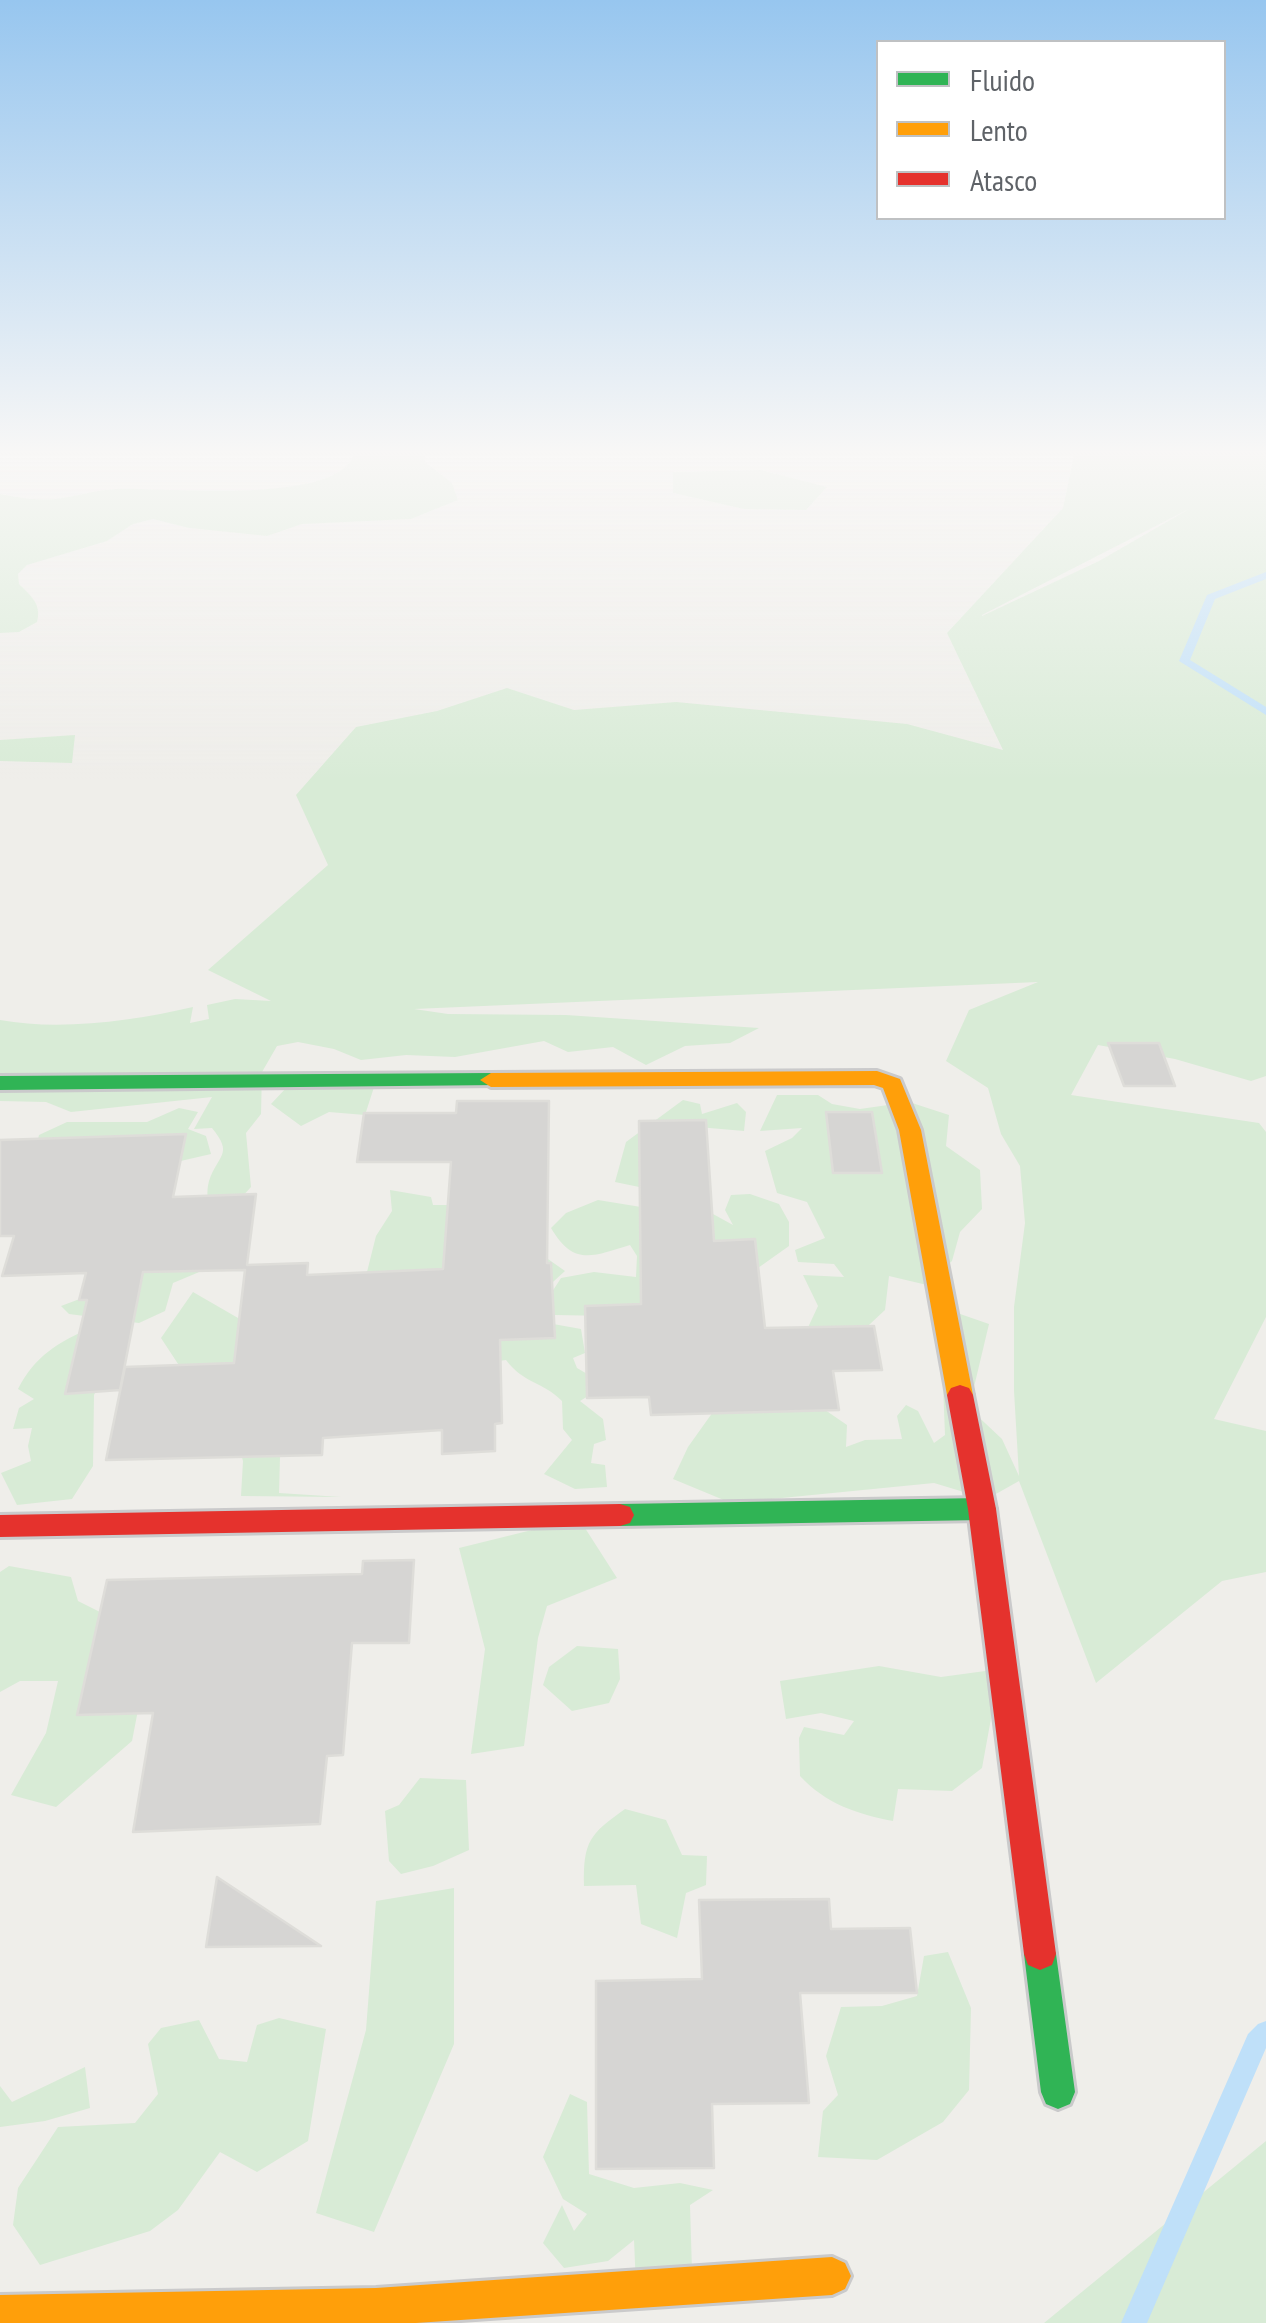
<!DOCTYPE html>
<style>
body{margin:0}
#map{position:relative;width:1266px;height:2323px;overflow:hidden;background:#efeeea;font-family:"PT Sans Narrow",sans-serif}
canvas{display:block}
.legend{position:absolute;left:876px;top:40px;width:350px;height:180px;box-sizing:border-box;background:#fff;border:2px solid #bfc1c3;margin:0;padding:12px 18px;list-style:none;font-size:30px;color:#5f6368}
.legend li{display:flex;align-items:center;gap:20px;height:50px}
.legend b{width:50px;border:2px solid #bfc1c3}
</style>
<div id="map">
<canvas width="1266" height="2323"></canvas>
<ul class="legend">
<li><b style="height:12px;background:#30b455"></b>Fluido</li>
<li><b style="height:12px;background:#ff9f0a"></b>Lento</li>
<li><b style="height:12px;background:#e5322d"></b>Atasco</li>
</ul>
</div>
<script>
const g = document.querySelector('canvas').getContext('2d');
g.lineJoin = 'round';
function fillPath(path, color) { g.fillStyle = color; g.fill(path, 'evenodd'); }
function strokePath(path, color, width, dash) { g.strokeStyle = color; g.lineWidth = width; g.lineCap = dash ? 'butt' : 'round'; g.setLineDash(dash || []); g.stroke(path); }
fillPath(new Path2D(`
 M 354,455 L 424,455 L 425,462 L 452,483 L 458,500 L 411,519 L 302,524 L 267,536 L 189,528 L 153,519 L 133,524 L 107,541 L 27,565 L 18,574 L 19,584 C 31,596 42,604 37,622 L 19,632 L 0,633 L 0,494 C 18,497 36,501 54,499 C 75,497 94,490 116,489 C 163,487 334,506 354,455 Z
 M 1074,455 L 1266,455 L 1266,1076 L 1251,1081 L 1175,1059 L 1098,1045 L 1071,1095 L 1259,1123 L 1266,1132 L 1266,1317 L 1214,1419 L 1266,1431 L 1266,1572 L 1222,1581 L 1096,1683 L 1019,1481 L 987,1499 L 934,1483 L 731,1503 L 673,1479 L 688,1447 L 735,1381 L 812,1401 L 847,1425 L 846,1447 L 865,1440 L 902,1439 L 897,1416 L 906,1405 L 918,1411 L 934,1443 L 945,1435 L 940,1307 L 989,1324 L 969,1408 L 1002,1439 L 1019,1476 L 1014,1391 L 1014,1307 L 1025,1223 L 1020,1166 L 1001,1134 L 988,1088 L 946,1061 L 969,1010 L 1038,982 L 414,1009 L 448,1014 L 566,1015 L 759,1028 L 730,1043 L 685,1046 L 646,1065 L 613,1047 L 568,1052 L 544,1041 L 455,1057 L 406,1055 L 361,1060 L 334,1049 L 298,1042 L 277,1046 L 262,1072 L 261,1114 L 246,1133 L 251,1187 L 231,1209 L 204,1270 L 173,1283 L 165,1311 L 139,1323 L 69,1314 L 61,1306 L 117,1285 L 209,1215 C 208,1204 206,1191 209,1181 C 218,1154 234,1155 212,1128 L 194,1129 L 212,1097 L 71,1112 L 46,1102 L 0,1101 L 0,1020 C 60,1031 133,1021 193,1007 L 190,1023 L 209,1019 L 207,1005 L 235,999 L 271,1001 L 208,970 L 328,865 L 296,795 L 356,727 L 437,711 L 507,688 L 574,710 L 676,702 L 907,724 L 1003,750 L 947,633 L 1063,508 ZM 1189,509 L 1099,561 L 982,616 L 982,615 Z
 M 761,470 L 827,487 L 806,510 L 744,509 L 673,493 L 673,472 Z
 M 75,735 L 72,763 L 0,761 L 0,740 Z
 M 376,1081 L 365,1115 L 329,1112 L 301,1126 L 271,1104 L 287,1087 Z
 M 777,1095 L 818,1095 L 832,1104 L 860,1109 L 909,1102 L 949,1115 L 946,1146 L 980,1170 L 982,1209 L 960,1232 L 952,1261 L 927,1285 L 889,1276 L 885,1310 L 855,1338 L 804,1336 L 818,1306 L 803,1275 L 844,1277 L 834,1264 L 798,1262 L 795,1250 L 825,1238 L 807,1202 L 777,1193 L 765,1151 L 792,1138 L 802,1128 L 760,1131 Z
 M 683,1100 L 700,1104 L 702,1114 L 737,1103 L 746,1112 L 744,1131 L 698,1127 L 644,1188 L 615,1182 L 626,1142 Z
 M 179,1108 L 198,1112 L 188,1129 L 206,1136 L 211,1154 L 159,1166 L 35,1153 L 39,1135 L 67,1122 L 147,1122 Z
 M 390,1190 L 431,1197 L 433,1205 L 447,1205 L 450,1190 L 565,1271 L 543,1291 L 542,1322 L 581,1329 L 585,1353 L 573,1358 L 577,1368 L 606,1385 L 580,1401 L 603,1419 L 606,1440 L 594,1444 L 591,1463 L 605,1465 L 607,1487 L 575,1489 L 544,1474 L 572,1440 L 563,1429 L 562,1401 C 542,1381 524,1384 506,1360 L 462,1366 L 366,1276 L 376,1236 L 392,1211 Z
 M 750,1194 L 779,1204 L 789,1222 L 789,1246 L 758,1268 L 662,1317 L 555,1315 L 550,1295 L 561,1278 L 594,1272 L 636,1277 L 637,1256 L 630,1245 C 593,1256 574,1267 551,1228 L 566,1213 L 598,1200 L 641,1207 L 677,1206 L 713,1214 L 733,1225 L 725,1210 L 731,1195 Z
 M 193,1292 L 264,1333 L 223,1373 L 184,1373 L 161,1338 Z
 M 91,1328 L 117,1347 L 94,1395 L 93,1466 L 72,1499 L 17,1505 L 1,1473 L 31,1461 L 28,1446 L 32,1428 L 13,1429 L 19,1408 L 34,1399 L 18,1389 C 35,1356 58,1342 91,1328 Z
 M 239,1448 L 280,1457 L 279,1493 L 341,1497 L 241,1496 L 243,1461 Z
 M 585,1528 L 617,1578 L 547,1606 L 538,1638 L 524,1746 L 471,1754 L 485,1649 L 459,1548 L 536,1529 Z
 M 9,1566 L 71,1577 L 78,1601 L 152,1638 L 132,1741 L 56,1807 L 11,1795 L 46,1733 L 58,1681 L 20,1681 L 0,1692 L 0,1572 Z
 M 577,1646 L 618,1649 L 620,1679 L 609,1703 L 572,1711 L 543,1685 L 549,1667 Z
 M 879,1666 L 941,1677 L 1000,1669 L 982,1768 L 952,1791 L 898,1789 L 893,1821 C 857,1814 826,1804 800,1776 L 799,1738 L 804,1727 L 844,1735 L 854,1721 L 821,1713 L 786,1719 L 780,1681 Z
 M 420,1778 L 466,1780 L 469,1850 L 433,1866 L 401,1874 L 389,1861 L 385,1811 L 399,1805 Z
 M 625,1809 L 666,1820 L 682,1855 L 707,1856 L 706,1885 L 686,1893 L 677,1938 L 641,1924 L 636,1885 L 584,1886 C 583,1841 590,1834 625,1809 Z
 M 454,1888 L 454,2044 L 374,2232 L 316,2213 L 366,2030 L 376,1901 Z
 M 948,1952 L 971,2008 L 969,2090 L 943,2122 L 877,2160 L 818,2157 L 823,2111 L 838,2095 L 826,2056 L 841,2007 L 882,2006 L 917,1996 L 924,1956 Z
 M 279,2018 L 326,2029 L 308,2141 L 257,2172 L 220,2152 L 178,2210 L 150,2231 L 40,2265 L 13,2225 L 18,2188 L 58,2127 L 135,2123 L 158,2094 L 148,2044 L 161,2028 L 199,2020 L 219,2059 L 247,2062 L 257,2025 Z
 M 85,2067 L 90,2108 L 45,2121 L 0,2127 L 0,2086 L 12,2102 Z
 M 570,2094 L 587,2102 L 589,2174 L 634,2188 L 680,2183 L 713,2190 L 690,2205 L 692,2271 L 636,2287 L 634,2240 L 608,2261 L 564,2268 L 543,2243 L 562,2205 L 574,2231 L 587,2214 L 563,2199 L 543,2157 Z
 M 1266,2141 L 1266,2323 L 1044,2323 Z`), '#d8ebd6');
fillPath(new Path2D(`
 M 1266,572 L 1266,579 L 1215,599 L 1190,660 L 1266,707 L 1266,715 L 1179,661 L 1207,595 Z
 M 1266,2021 L 1266,2048 L 1147,2323 L 1121,2323 L 1248,2034 L 1258,2024 Z`), '#bfe0f9');
const building = new Path2D(`
 M 1108,1043 L 1159,1043 L 1175,1086 L 1124,1086 Z
 M 457,1101 L 549,1101 L 547,1263 L 551,1263 L 555,1338 L 500,1340 L 502,1423 L 495,1424 L 495,1451 L 442,1454 L 442,1430 L 323,1438 L 322,1455 L 106,1460 L 125,1367 L 234,1363 L 245,1270 L 143,1272 L 120,1390 L 65,1394 L 87,1300 L 79,1300 L 86,1273 L 2,1276 L 14,1236 L 0,1236 L 0,1140 L 186,1134 L 173,1197 L 256,1194 L 247,1265 L 308,1263 L 307,1275 L 443,1269 L 451,1162 L 357,1162 L 364,1113 L 456,1113 Z
 M 826,1112 L 872,1112 L 882,1173 L 833,1173 Z
 M 706,1120 L 714,1241 L 755,1239 L 765,1328 L 874,1326 L 882,1370 L 833,1371 L 839,1410 L 651,1415 L 649,1397 L 587,1398 L 585,1306 L 641,1304 L 639,1121 Z
 M 414,1560 L 409,1643 L 352,1643 L 343,1755 L 327,1756 L 320,1824 L 133,1832 L 153,1713 L 77,1715 L 107,1580 L 362,1574 L 363,1561 Z
 M 217,1877 L 321,1946 L 206,1947 Z
 M 829,1899 L 831,1929 L 910,1928 L 917,1993 L 800,1993 L 809,2103 L 712,2104 L 714,2168 L 596,2169 L 596,1981 L 702,1979 L 699,1900 Z`);
fillPath(building, '#d6d5d3');
strokePath(building, '#deddd9', 2.5);
const fast = new Path2D(`
 M 491,1073 L 499,1075 L 502,1080 L 499,1085 L 0,1090 L 0,1076 Z
 M 982,1498 L 992,1501 L 996,1509 L 992,1517 L 982,1520 L 620,1526 L 610,1523 L 606,1515 L 610,1507 L 620,1504 Z
 M 1040,1938 L 1052,1943 L 1056,1954 L 1075,2092 L 1070,2104 L 1058,2109 L 1046,2104 L 1041,2092 L 1024,1954 L 1028,1943 Z`);
const slow = new Path2D(`
 M 877,1071 L 900,1079 L 921,1130 L 973,1395 L 969,1402 L 951,1402 L 947,1395 L 899,1130 L 883,1088 L 874,1085 L 491,1087 L 480,1080 L 491,1073 Z
 M 832,2257 L 845,2263 L 851,2276 L 845,2289 L 832,2295 L 416,2323 L 0,2323 L 0,2295 L 376,2288 Z`);
const jam = new Path2D(`
 M 960,1385 L 969,1388 L 973,1395 L 996,1509 L 1056,1954 L 1052,1965 L 1040,1970 L 1028,1965 L 1024,1954 L 968,1509 L 947,1395 L 951,1388 Z
 M 620,1504 L 630,1507 L 634,1515 L 630,1523 L 620,1526 L 0,1537 L 0,1515 Z`);
strokePath(fast, '#cacacb', 6);
strokePath(slow, '#cacacb', 6);
strokePath(jam, '#cacacb', 6);
fillPath(fast, '#30b455');
fillPath(slow, '#ff9f0a');
fillPath(jam, '#e5322d');
const sky = g.createLinearGradient(0, 0, 0, 781);
sky.addColorStop(0, '#97c6ef');
sky.addColorStop(0.58, '#f8f7f6');
sky.addColorStop(1, '#f8f7f600');
g.fillStyle = sky;
g.fillRect(0, 0, 1266, 781);
</script>
